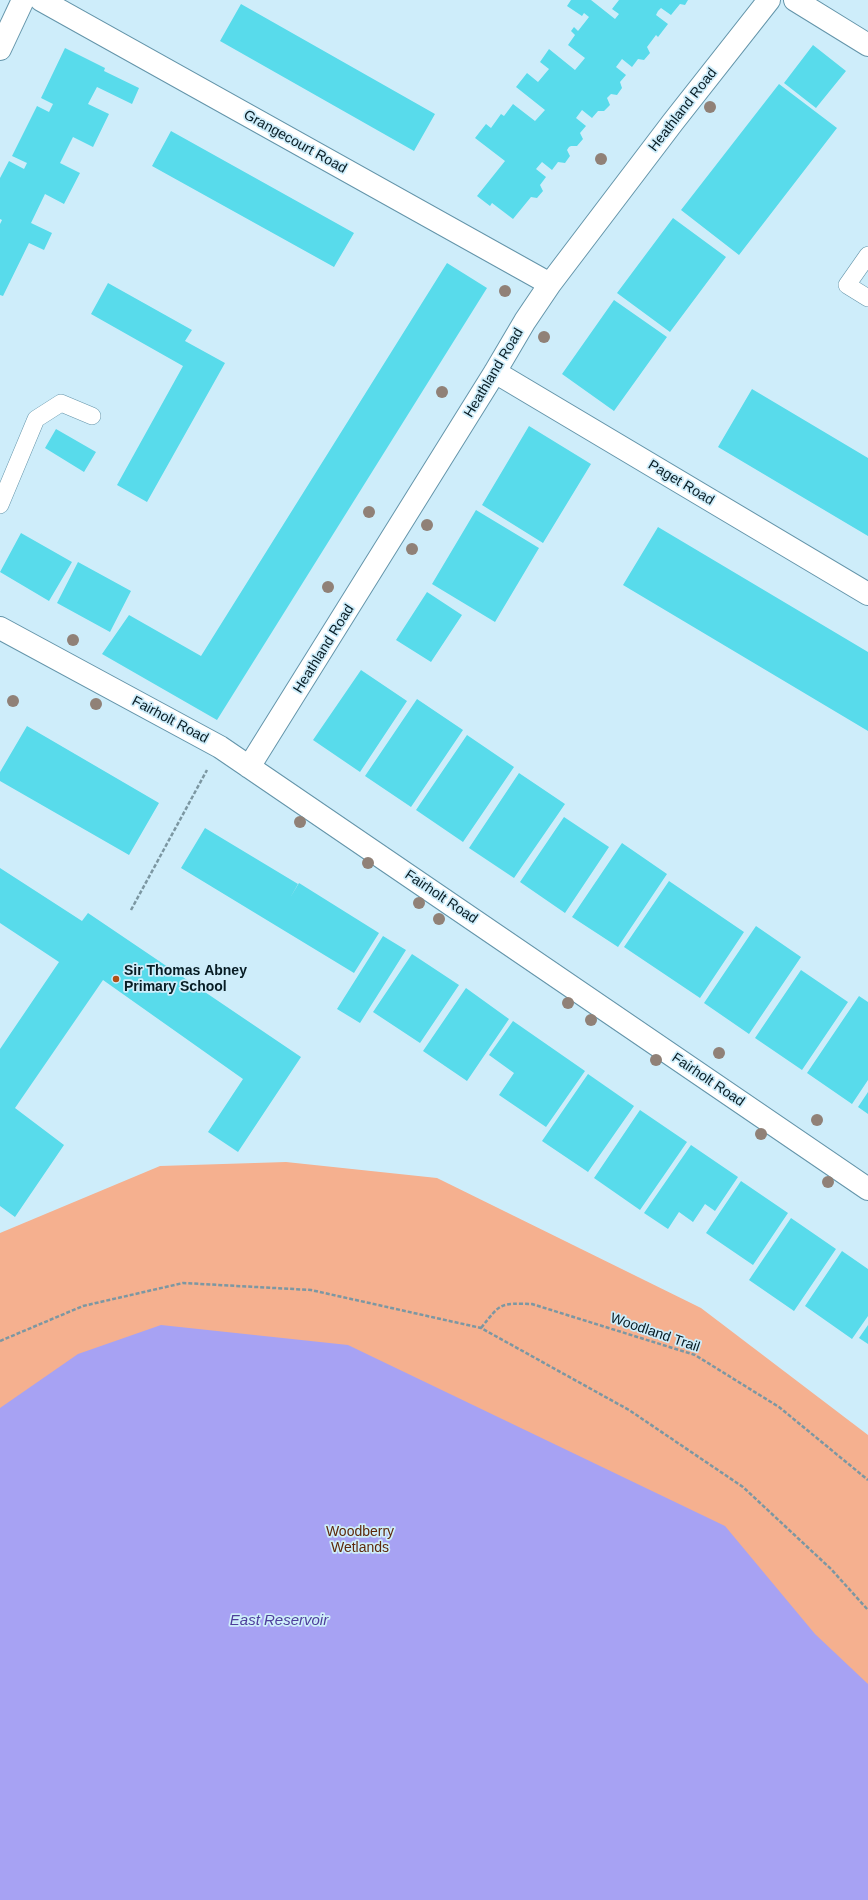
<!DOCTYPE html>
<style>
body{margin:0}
canvas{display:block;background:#ceedfa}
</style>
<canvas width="868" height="1900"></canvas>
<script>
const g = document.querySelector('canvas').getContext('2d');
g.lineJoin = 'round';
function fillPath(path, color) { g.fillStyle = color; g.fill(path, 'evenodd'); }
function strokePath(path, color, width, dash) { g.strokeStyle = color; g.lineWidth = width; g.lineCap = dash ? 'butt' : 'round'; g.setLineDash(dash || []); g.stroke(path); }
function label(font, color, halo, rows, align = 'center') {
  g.font = font + ' Helvetica,sans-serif'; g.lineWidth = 3.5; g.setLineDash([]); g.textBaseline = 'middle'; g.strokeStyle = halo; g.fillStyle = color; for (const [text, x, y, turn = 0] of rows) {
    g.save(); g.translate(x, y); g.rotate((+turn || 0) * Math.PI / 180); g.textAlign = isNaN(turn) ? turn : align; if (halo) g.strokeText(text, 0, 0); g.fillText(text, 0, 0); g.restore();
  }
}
fillPath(new Path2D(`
 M 286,1162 L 437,1178 L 701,1308 L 868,1435 L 868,1900 L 0,1900 L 0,1233 L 160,1166 Z`), '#f5b08f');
fillPath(new Path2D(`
 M 161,1325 L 348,1345 L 725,1526 L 815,1634 L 868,1684 L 868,1900 L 0,1900 L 0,1408 L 78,1354 Z`), '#a7a2f3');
fillPath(new Path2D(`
 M 571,0 L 591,0 L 615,19 L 619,14 L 612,9 L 619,0 L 688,0 L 685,5 L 680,4 L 671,15 L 661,8 L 658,11 L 656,15 L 668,24 L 658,37 L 656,35 L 647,47 L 650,53 L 644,60 L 638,59 L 632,67 L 622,59 L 616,67 L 626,75 L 620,82 L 622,88 L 617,95 L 611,94 L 607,98 L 610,105 L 604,111 L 598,111 L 592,118 L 582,110 L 576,118 L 586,126 L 580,133 L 583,139 L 577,146 L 571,146 L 569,147 L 567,150 L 570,156 L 565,163 L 558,162 L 552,170 L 542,162 L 536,169 L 546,177 L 540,185 L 543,191 L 537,198 L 531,197 L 513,219 L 492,203 L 490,206 L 477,196 L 505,161 L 475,138 L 486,124 L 491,128 L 501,114 L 504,116 L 513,104 L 535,121 L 545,110 L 516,87 L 527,73 L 538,82 L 549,69 L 540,62 L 549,49 L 575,70 L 585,58 L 568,45 L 575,35 L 571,31 L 574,27 L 578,31 L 589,17 L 584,13 L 582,16 L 567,6 Z
 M 241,4 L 435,114 L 414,151 L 220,41 Z
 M 813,45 L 846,71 L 816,108 L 784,83 Z
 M 65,48 L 105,68 L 104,71 L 139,88 L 132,104 L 97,87 L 88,104 L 109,114 L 93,147 L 73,137 L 60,163 L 80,173 L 64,204 L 45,194 L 31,223 L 52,233 L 44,250 L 29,243 L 3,296 L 0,295 L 0,224 L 2,220 L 0,219 L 0,178 L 9,161 L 24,169 L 27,163 L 12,156 L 37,106 L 49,112 L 53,104 L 41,98 Z
 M 779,84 L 837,128 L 739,255 L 681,210 Z
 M 171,131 L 354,233 L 334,267 L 152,166 Z
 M 673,218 L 726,257 L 670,332 L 617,293 Z
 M 447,263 L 487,288 L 217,720 L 102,654 L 129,615 L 201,656 Z
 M 108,283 L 192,330 L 185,341 L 225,363 L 147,502 L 117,485 L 183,366 L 91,314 Z
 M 614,300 L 667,337 L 614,411 L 562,374 Z
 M 752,389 L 868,458 L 868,536 L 718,447 Z
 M 529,426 L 591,464 L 543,543 L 482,505 Z
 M 56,429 L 96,452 L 84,472 L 45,448 Z
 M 476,510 L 539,548 L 495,622 L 432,584 Z
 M 658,527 L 868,652 L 868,731 L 623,585 Z
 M 21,533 L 72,562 L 49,601 L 0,572 Z
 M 78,562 L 131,591 L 110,632 L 57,603 Z
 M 427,592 L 462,615 L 431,662 L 396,640 Z
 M 361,670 L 407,701 L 360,772 L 313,740 Z
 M 417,699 L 463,730 L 411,807 L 365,776 Z
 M 27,726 L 159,803 L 129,855 L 0,781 L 0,772 Z
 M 467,735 L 514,767 L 463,842 L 416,810 Z
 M 519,773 L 565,804 L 514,878 L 469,848 Z
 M 564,817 L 609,847 L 565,913 L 520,882 Z
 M 205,828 L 298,884 L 290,898 L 299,883 L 379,933 L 354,973 L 181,868 Z
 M 622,843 L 667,874 L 618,947 L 572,917 Z
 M 0,868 L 82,921 L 88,913 L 301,1057 L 238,1152 L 208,1132 L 243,1079 L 103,980 L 15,1108 L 64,1145 L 15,1217 L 0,1206 L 0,1049 L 59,962 L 0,923 Z
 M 669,881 L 744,932 L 700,998 L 624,947 Z
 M 756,926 L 801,957 L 749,1034 L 704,1003 Z
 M 383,936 L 406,950 L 360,1023 L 337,1009 Z
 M 412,954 L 459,985 L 420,1043 L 373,1012 Z
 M 801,970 L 848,1002 L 802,1070 L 755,1038 Z
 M 466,988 L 509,1019 L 467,1081 L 423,1051 Z
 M 859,996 L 868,1002 L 868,1080 L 852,1104 L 807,1073 Z
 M 513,1021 L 585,1071 L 546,1127 L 499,1095 L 514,1073 L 489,1055 Z
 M 588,1074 L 634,1106 L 588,1172 L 542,1141 Z
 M 868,1092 L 868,1114 L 858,1107 Z
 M 640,1110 L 687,1142 L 640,1210 L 594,1178 Z
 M 691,1145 L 738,1177 L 715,1211 L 705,1204 L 693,1222 L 679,1212 L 668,1229 L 644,1213 Z
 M 741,1181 L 788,1213 L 753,1265 L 706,1233 Z
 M 791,1218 L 836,1249 L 794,1311 L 749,1280 Z
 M 842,1251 L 868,1269 L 868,1316 L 852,1339 L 805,1306 Z
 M 868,1325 L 868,1344 L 859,1338 Z`), '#58dbeb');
const service = new Path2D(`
 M 868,255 L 847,285 L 868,298
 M 0,505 L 36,419 L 61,403 L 92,416`);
const minor = new Path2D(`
 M 41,0 L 550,284
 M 795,0 L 868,45
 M 495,372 L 868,594
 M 0,628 L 220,747 L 868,1189
 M 249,767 L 495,372 L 525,321 L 550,284 L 673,122 L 769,0`);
const tertiary = new Path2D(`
 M 0,49 L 23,0`);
strokePath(service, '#6495aa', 18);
strokePath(minor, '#6495aa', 24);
strokePath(tertiary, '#6495aa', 24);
strokePath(new Path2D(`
 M 131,910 L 207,770
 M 481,1328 C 501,1303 499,1303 532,1304 L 695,1355 L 779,1407 L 868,1480
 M 0,1341 L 83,1306 L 183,1283 L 311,1290 L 481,1328 L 629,1410 L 743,1487 L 831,1569 L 868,1610`), '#7c97a2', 2.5, [4, 2]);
strokePath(service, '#fff', 17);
strokePath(minor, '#fff', 22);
strokePath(tertiary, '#fff', 22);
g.fillStyle = '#908177';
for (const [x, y] of [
 [710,107],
 [601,159],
 [505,291],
 [544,337],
 [442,392],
 [369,512],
 [427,525],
 [412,549],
 [328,587],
 [73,640],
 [13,701],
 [96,704],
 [300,822],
 [368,863],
 [419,903],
 [439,919],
 [568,1003],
 [591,1020],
 [719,1053],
 [656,1060],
 [817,1120],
 [761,1134],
 [828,1182]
]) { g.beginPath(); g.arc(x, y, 6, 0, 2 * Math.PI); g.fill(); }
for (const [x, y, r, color] of [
 [116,979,4,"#b14f14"]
]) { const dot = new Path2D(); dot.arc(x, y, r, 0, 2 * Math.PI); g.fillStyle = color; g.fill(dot); strokePath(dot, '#ceedfa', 1.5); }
label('14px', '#071c24', '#ceedfa', [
 ["Heathland Road",683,110,-52],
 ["Grangecourt Road",295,142,29],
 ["Heathland Road",494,373,-59],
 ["Paget Road",681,483,31],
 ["Heathland Road",324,649,-58],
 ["Fairholt Road",170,720,28],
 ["Fairholt Road",441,897,34],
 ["Fairholt Road",708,1080,34],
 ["Woodland Trail",655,1333,19]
]);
label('bold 14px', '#071c24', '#ceedfa', [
 ["Sir Thomas Abney",124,971],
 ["Primary School",124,987]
], 'left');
label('14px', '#5e290b', '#ceedfa', [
 ["Woodberry",360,1532],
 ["Wetlands",360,1548]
]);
label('italic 15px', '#4d3e9b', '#ceedfa', [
 ["East Reservoir",279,1621]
]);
</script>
